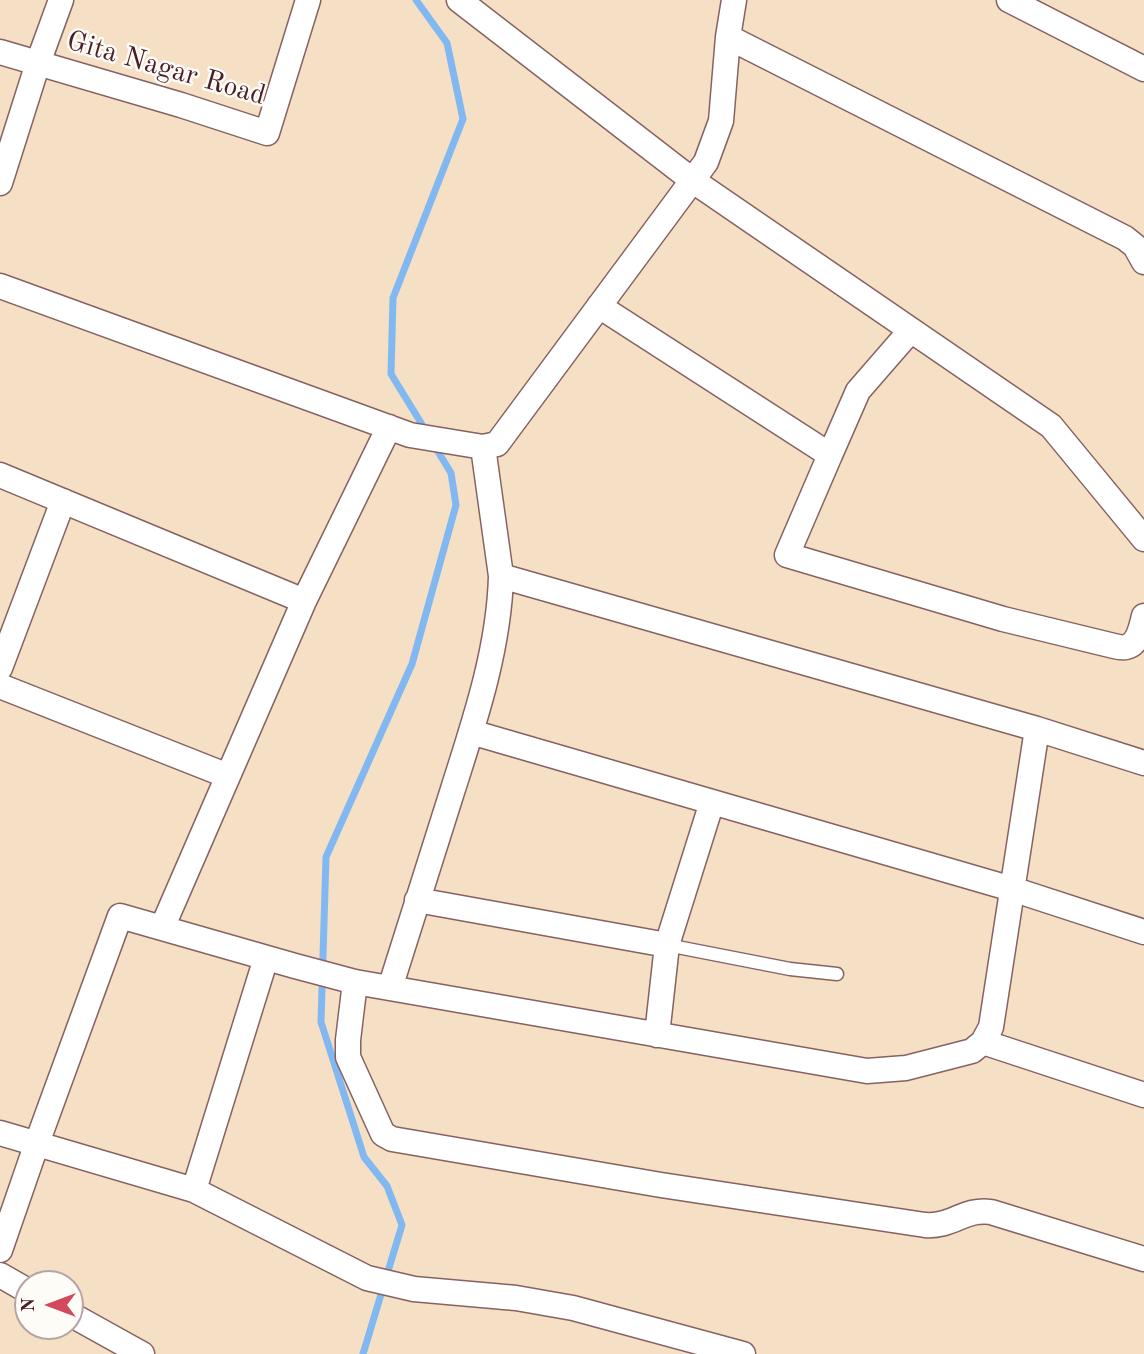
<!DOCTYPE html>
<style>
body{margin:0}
#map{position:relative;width:1144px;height:1354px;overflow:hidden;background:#f5dfc5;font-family:"Old Standard TT",serif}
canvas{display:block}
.north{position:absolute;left:14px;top:1270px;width:70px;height:70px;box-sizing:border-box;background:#fdfcf7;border:2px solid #b5a4a5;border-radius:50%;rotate:270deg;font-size:19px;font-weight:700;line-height:28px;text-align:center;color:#4a1f2b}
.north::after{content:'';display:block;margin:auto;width:24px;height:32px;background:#d1495b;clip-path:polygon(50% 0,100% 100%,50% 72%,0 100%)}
</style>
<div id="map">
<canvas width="1144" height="1354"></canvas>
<div class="north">N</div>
</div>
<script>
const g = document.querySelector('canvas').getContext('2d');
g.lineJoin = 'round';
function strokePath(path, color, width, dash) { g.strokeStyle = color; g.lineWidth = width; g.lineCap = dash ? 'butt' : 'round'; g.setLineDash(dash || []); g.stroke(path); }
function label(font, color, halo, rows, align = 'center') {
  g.font = font + ' "Old Standard TT",serif'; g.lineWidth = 5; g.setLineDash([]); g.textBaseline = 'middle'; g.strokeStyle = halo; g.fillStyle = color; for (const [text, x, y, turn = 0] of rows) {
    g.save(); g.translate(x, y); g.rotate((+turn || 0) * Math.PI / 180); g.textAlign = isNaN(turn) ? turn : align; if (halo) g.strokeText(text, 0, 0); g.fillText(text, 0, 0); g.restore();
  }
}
strokePath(new Path2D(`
 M 416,0 L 447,43 L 463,119 L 393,298 L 391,374 L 426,431
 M 363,1354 L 402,1225 L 387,1186 L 364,1157 L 321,1022 L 326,857 L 412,664 L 456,505 L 451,473 L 434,445`), '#82b8f1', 7);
const service = new Path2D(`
 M 667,945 L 790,969 L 837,974`);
const minor = new Path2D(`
 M 459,0 L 692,180 L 1051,426 L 1144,539
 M 1009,0 L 1144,69
 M 728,37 L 1125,238 L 1135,246 L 1144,262
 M 0,52 L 181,105 L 267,133 L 308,0
 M 0,183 L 38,63 L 61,0
 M 0,286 L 410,435 L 483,447 L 497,444 L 706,162 L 721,121 L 728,37 L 734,0
 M 599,306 L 830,455 L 787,555 L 1003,619 L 1114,646 C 1118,647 1122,648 1126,647 C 1139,644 1141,627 1144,616
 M 830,455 L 858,391 L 911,330
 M 0,475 L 304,601
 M 0,668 L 63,501
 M 0,686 L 228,776
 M 1037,729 L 1144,763
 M 471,732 L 1012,889 L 1144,932
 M 417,900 L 667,945
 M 162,928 L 304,601 L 389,427
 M 355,982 L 348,1040 L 348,1057 L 383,1134 L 392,1139 L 661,1185 L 925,1225 C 953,1227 964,1208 991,1212 L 1144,1259
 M 390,988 C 411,922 432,856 453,789 C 475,720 499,649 501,576 L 483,447
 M 657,1035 L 667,945 L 712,802
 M 983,1042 L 1144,1095
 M 0,1133 L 194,1190 L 367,1278 L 414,1289 L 516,1298 L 573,1308 L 743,1354
 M 194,1190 L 266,958
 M 0,1250 L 37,1143 L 120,916 L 295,966 L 355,982 L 867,1071 L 906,1068 L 972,1051 L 983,1042 L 991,1027 L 1037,729 L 501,576
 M 0,1275 L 28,1291
 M 70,1314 L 142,1354`);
strokePath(service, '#866261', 15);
strokePath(minor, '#866261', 27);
strokePath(service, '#fff', 12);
strokePath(minor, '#fff', 24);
label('28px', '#4a1f2b', '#fdfcf7', [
 ["Gita Nagar Road",166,69,16]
]);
</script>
